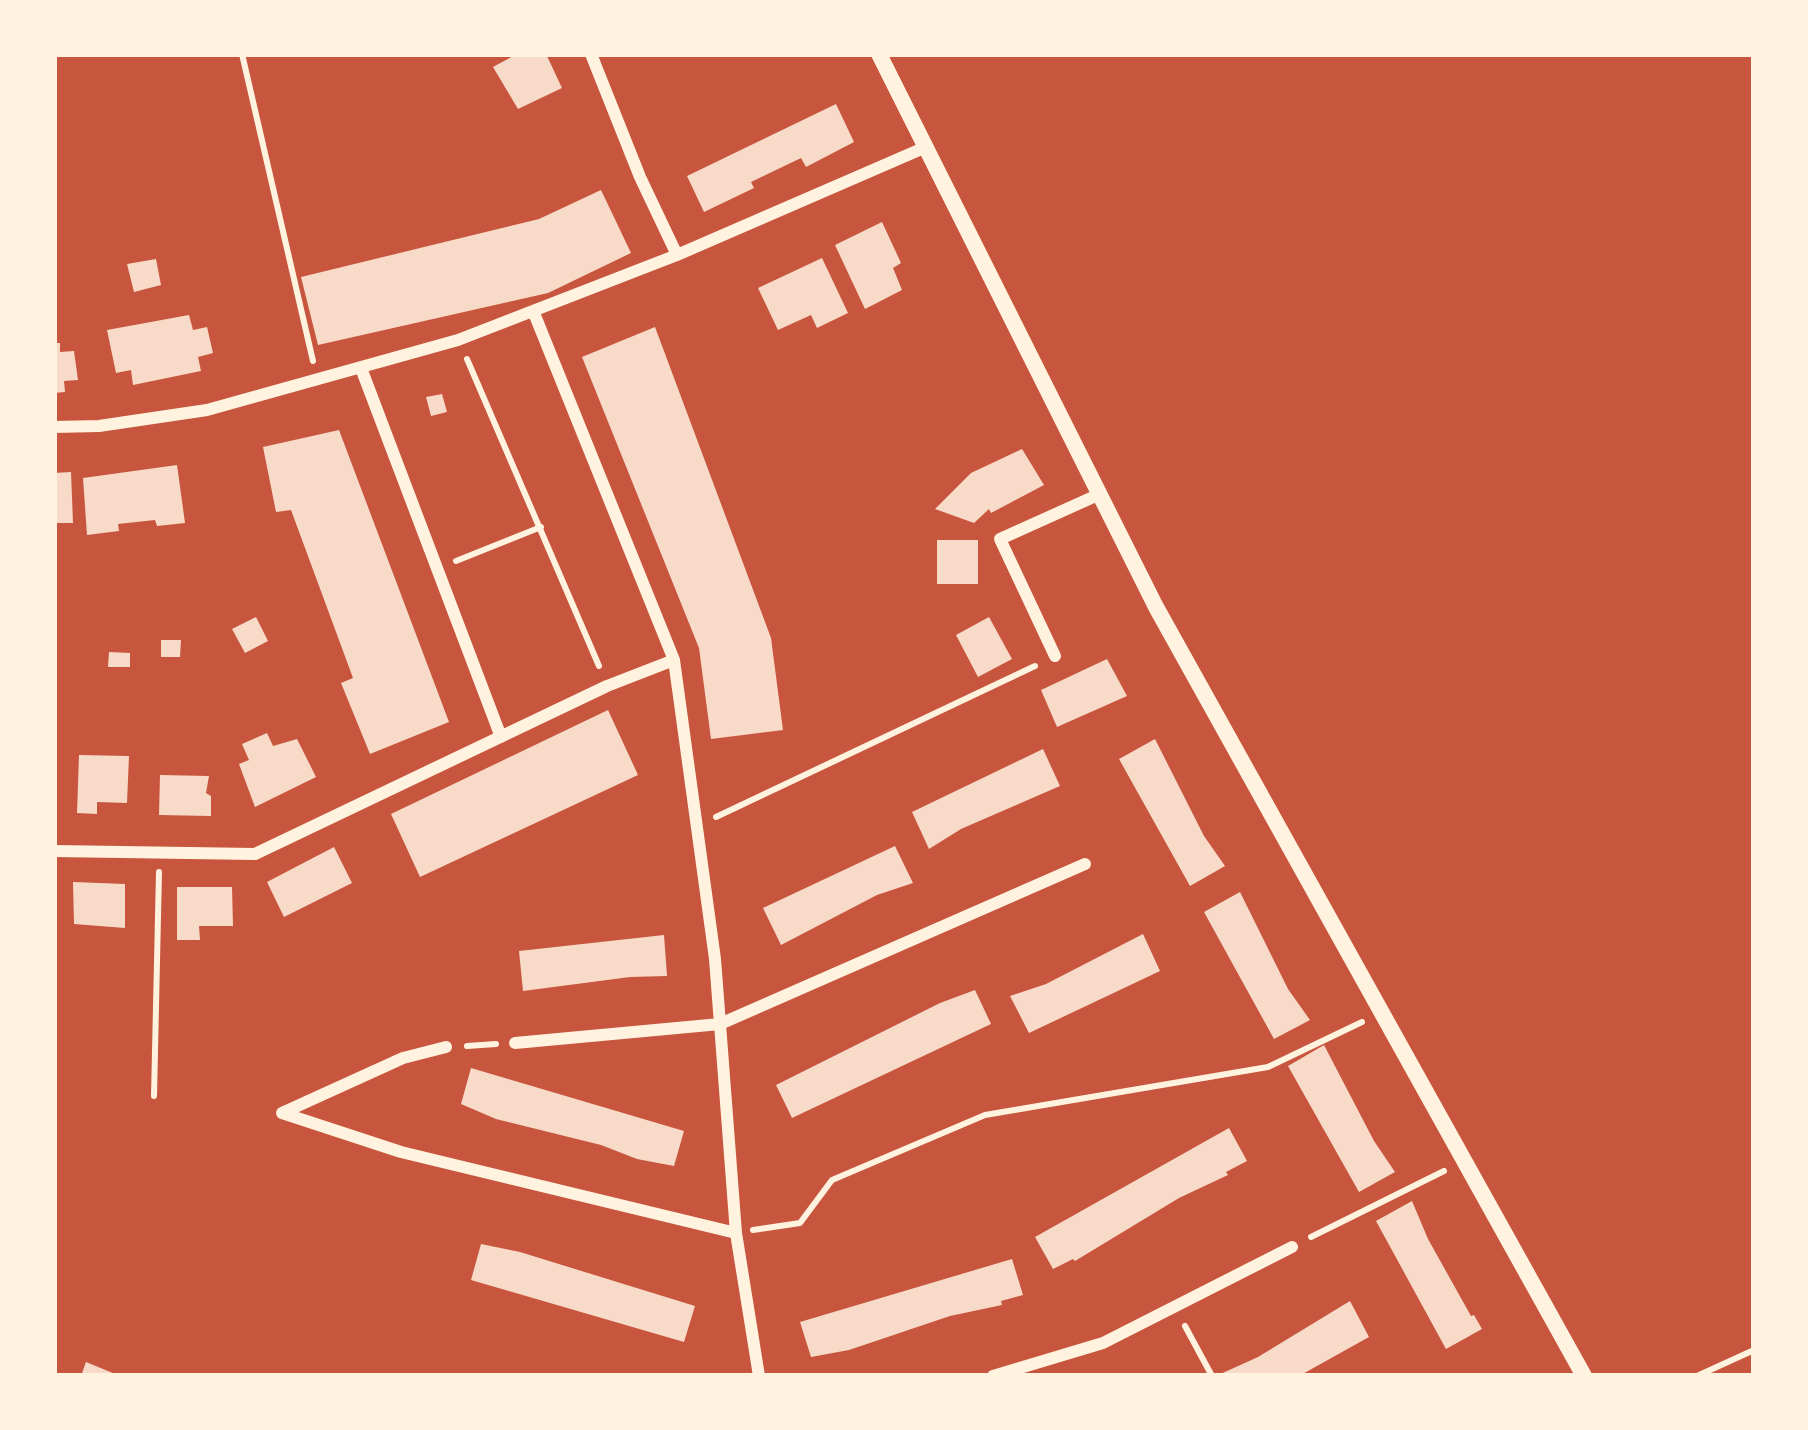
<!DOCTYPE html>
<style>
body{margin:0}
#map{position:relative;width:1808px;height:1430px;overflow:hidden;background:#c8553d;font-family:"Playfair Display",serif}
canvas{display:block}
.frame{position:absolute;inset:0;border:57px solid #fff3e0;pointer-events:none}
</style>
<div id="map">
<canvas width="1808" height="1430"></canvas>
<div class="frame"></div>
</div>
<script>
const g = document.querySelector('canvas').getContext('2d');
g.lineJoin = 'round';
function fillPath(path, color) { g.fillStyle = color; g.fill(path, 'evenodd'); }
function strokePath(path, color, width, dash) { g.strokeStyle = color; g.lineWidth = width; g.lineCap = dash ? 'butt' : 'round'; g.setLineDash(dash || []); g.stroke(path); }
fillPath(new Path2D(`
 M 517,54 L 546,54 L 562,88 L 518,109 L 493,67 Z
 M 836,104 L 854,142 L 806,167 L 801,158 L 751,182 L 754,188 L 704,212 L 687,176 Z
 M 601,190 L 631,253 L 548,293 L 318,345 L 301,277 L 539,219 Z
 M 882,222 L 901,263 L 893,268 L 902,290 L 865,309 L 835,245 Z
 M 822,258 L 848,313 L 817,328 L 811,315 L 778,330 L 758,288 Z
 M 156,259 L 161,285 L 134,292 L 127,264 Z
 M 189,315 L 193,330 L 207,327 L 213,353 L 198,357 L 201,371 L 133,385 L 131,370 L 116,373 L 107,330 Z
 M 655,327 L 771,638 L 783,730 L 711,739 L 699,648 L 582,357 Z
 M 54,343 L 60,343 L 60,352 L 74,351 L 78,380 L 64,381 L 65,392 L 54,393 Z
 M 442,394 L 447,412 L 431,416 L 426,397 Z
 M 339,430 L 449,722 L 370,754 L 341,683 L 353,678 L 291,510 L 276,512 L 263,447 Z
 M 1022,449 L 1044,485 L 991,513 L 989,509 L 974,523 L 935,509 L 971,473 Z
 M 177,465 L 185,523 L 157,526 L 155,520 L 118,524 L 119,531 L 87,535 L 83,478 Z
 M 71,472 L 73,523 L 54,523 L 54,473 Z
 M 937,540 L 978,540 L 978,584 L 937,584 Z
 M 256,617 L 268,641 L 245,653 L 232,629 Z
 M 989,617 L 1012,659 L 978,677 L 956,635 Z
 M 161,640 L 181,640 L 180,657 L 161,657 Z
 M 109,652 L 130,653 L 130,667 L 108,667 Z
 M 1107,659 L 1127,696 L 1057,727 L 1041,690 Z
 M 608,710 L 638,775 L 420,877 L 391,814 Z
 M 267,733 L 273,746 L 297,739 L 316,777 L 255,807 L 239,764 L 249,760 L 242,744 Z
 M 1155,739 L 1204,836 L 1225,866 L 1190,886 L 1119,759 Z
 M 1043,749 L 1060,786 L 961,829 L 929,849 L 912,812 Z
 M 79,755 L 129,756 L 127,803 L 97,802 L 97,814 L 77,813 Z
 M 160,775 L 209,776 L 206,793 L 211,796 L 211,816 L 159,815 Z
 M 895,846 L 913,883 L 877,895 L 781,945 L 763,908 Z
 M 334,847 L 352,883 L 284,917 L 267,882 Z
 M 73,882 L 125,884 L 125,928 L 74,924 Z
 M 177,887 L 232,887 L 233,926 L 199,926 L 200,940 L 177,940 Z
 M 1240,892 L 1288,989 L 1310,1020 L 1274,1039 L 1204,912 Z
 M 1143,934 L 1160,971 L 1029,1033 L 1010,996 L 1046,984 Z
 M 664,935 L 667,976 L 630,977 L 523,991 L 519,951 Z
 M 975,990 L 991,1024 L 792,1118 L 776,1085 L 940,1003 Z
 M 1324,1045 L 1374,1141 L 1395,1172 L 1359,1192 L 1288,1066 Z
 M 471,1068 L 684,1131 L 674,1166 L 637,1159 L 601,1145 L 496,1119 L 461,1104 Z
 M 1229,1128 L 1247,1161 L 1226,1172 L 1228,1175 L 1179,1198 L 1075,1261 L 1073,1259 L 1053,1269 L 1035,1237 Z
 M 1412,1201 L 1428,1239 L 1471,1316 L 1474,1315 L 1482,1329 L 1446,1349 L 1376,1221 Z
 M 481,1244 L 520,1252 L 695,1306 L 684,1342 L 471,1280 Z
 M 1012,1259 L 1023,1295 L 1001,1301 L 1002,1305 L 950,1316 L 849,1350 L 811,1357 L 800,1322 Z
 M 1350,1301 L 1369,1337 L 1299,1376 L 1216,1376 L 1258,1357 Z
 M 86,1362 L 120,1376 L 81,1376 Z`), '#f7dbc8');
strokePath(new Path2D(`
 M 242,54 L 313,361
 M 467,359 L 599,666
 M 456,561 L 541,527
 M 716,817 L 1035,666
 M 467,1046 L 496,1044
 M 154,1096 L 159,872
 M 753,1230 L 800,1223 L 832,1180 L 985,1115 L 1268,1067 L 1362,1022
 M 1311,1237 L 1444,1171
 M 1185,1326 L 1212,1376
 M 1697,1376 L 1754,1350`), '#fff3e0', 6);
strokePath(new Path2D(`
 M 591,54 L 640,177 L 677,255
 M 534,313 L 674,660 L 715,959 L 736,1233 L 759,1376
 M 361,368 L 501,737
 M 54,427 L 99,426 L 207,410 L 458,340 L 677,255 L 926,147
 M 1055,656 L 1000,539 L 1100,494
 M 54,851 L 255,854 L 607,686 L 674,660
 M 515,1043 L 720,1024 L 1085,864
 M 446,1047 L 403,1058 L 282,1113 L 401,1152 L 736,1233
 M 993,1376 L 1103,1343 L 1292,1247`), '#fff3e0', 12);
strokePath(new Path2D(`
 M 879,54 L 1156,607 L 1584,1376`), '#fff3e0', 16);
</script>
